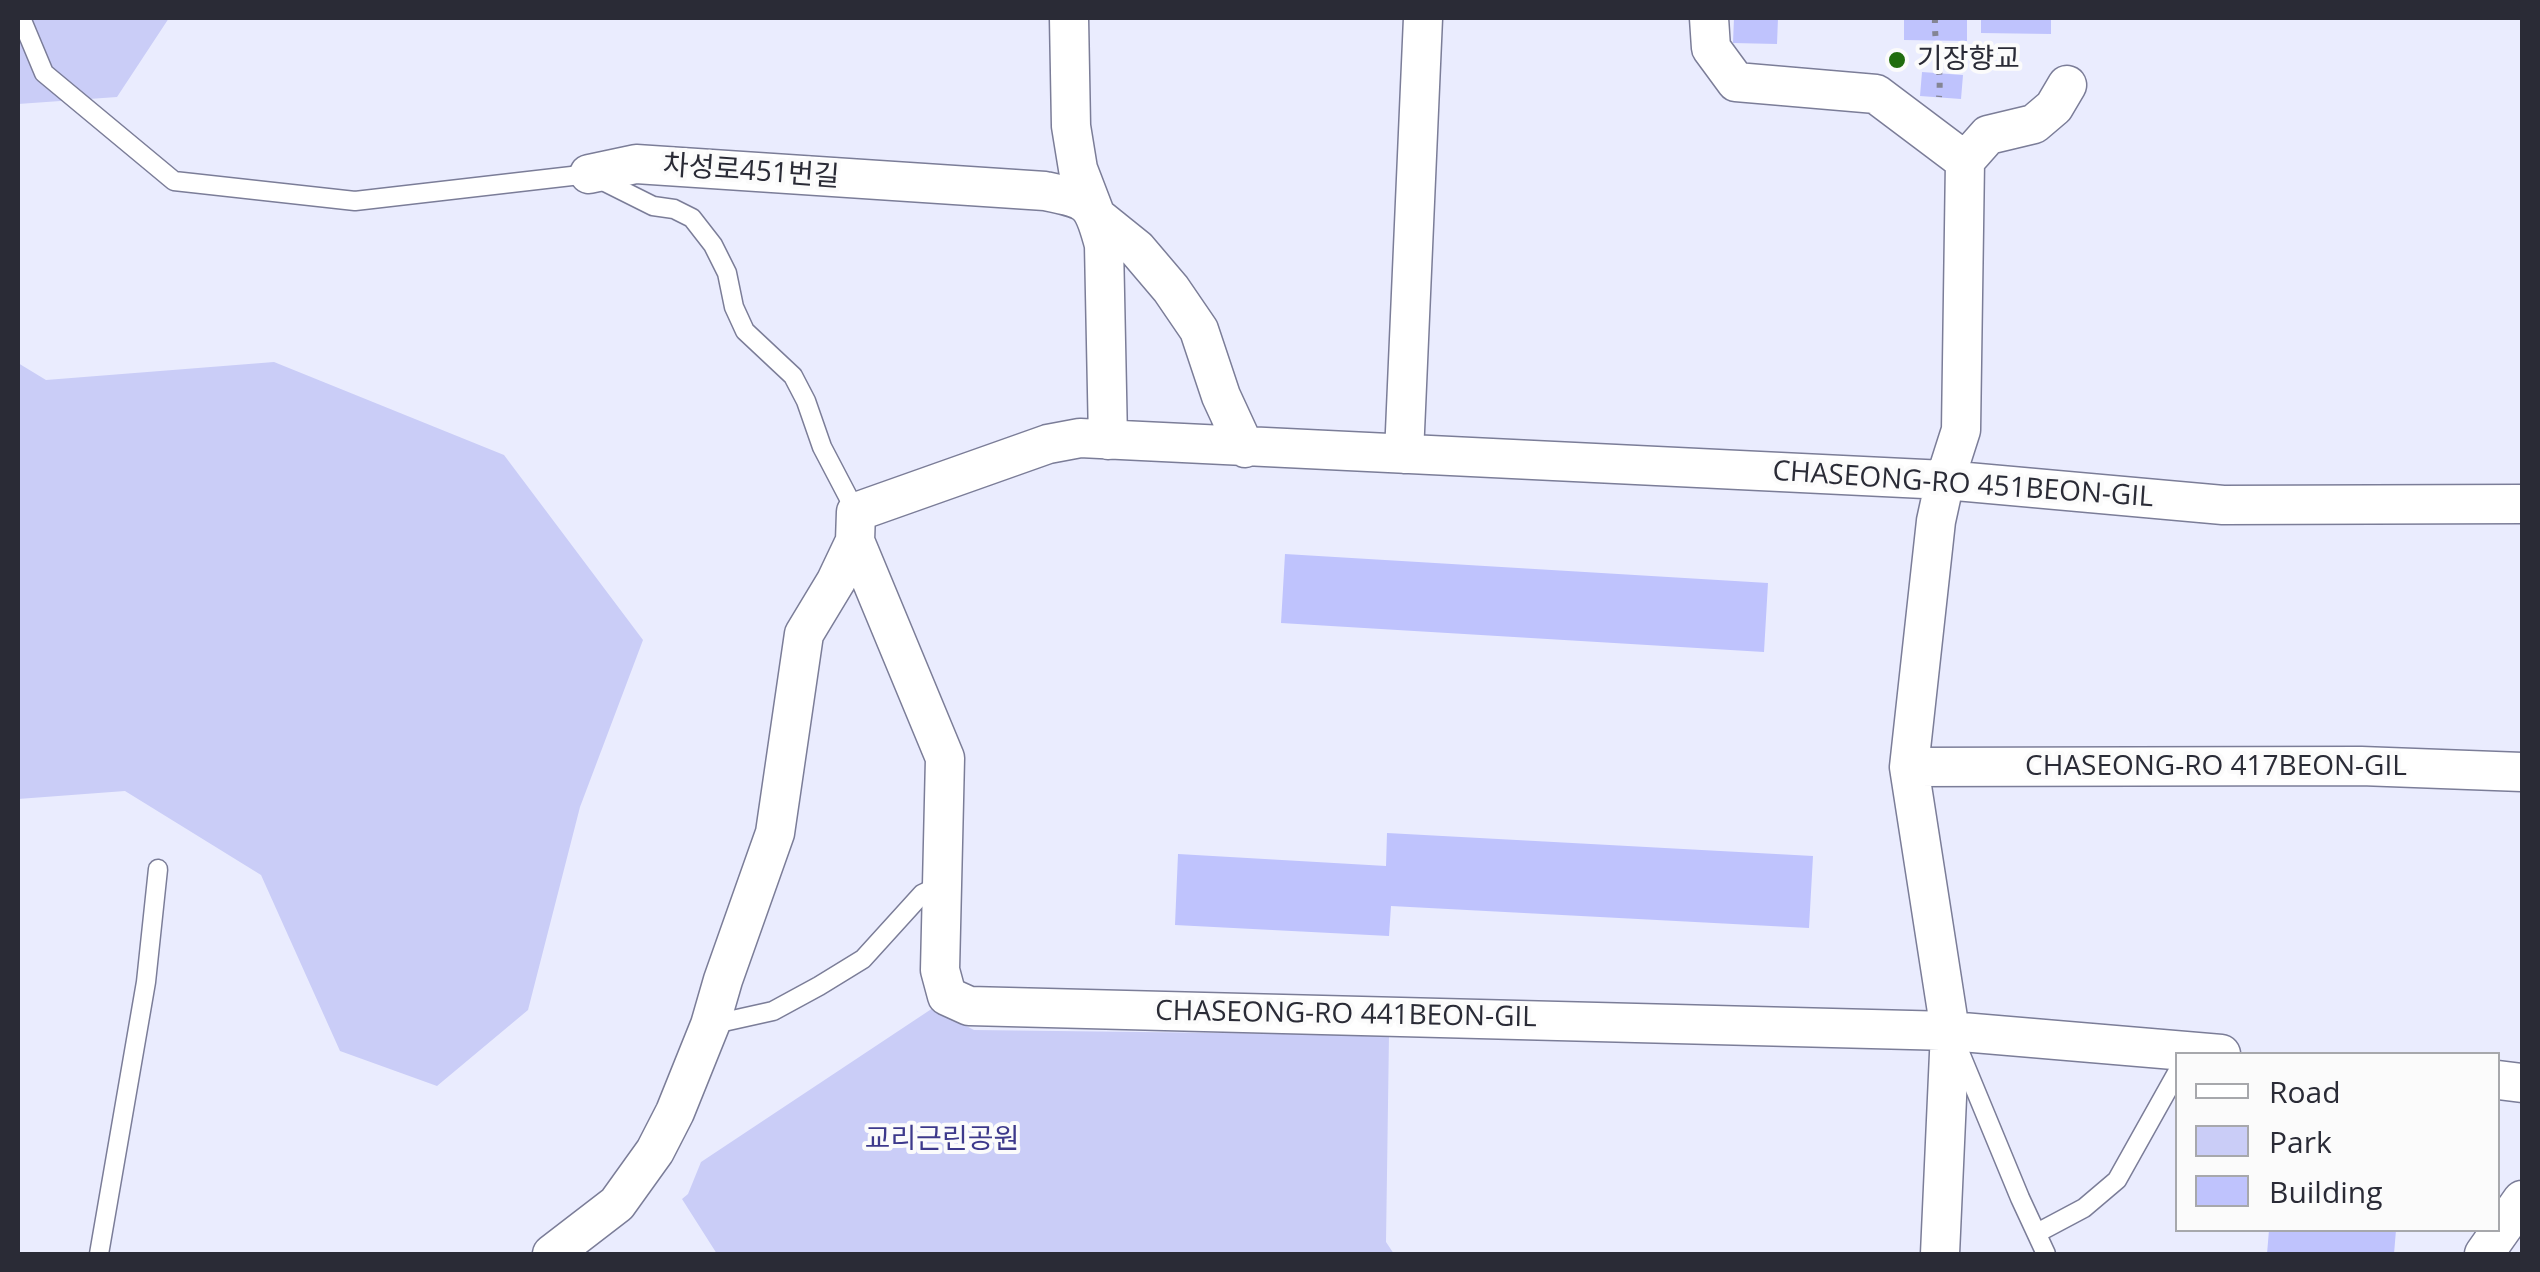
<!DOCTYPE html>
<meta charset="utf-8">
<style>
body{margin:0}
#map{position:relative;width:2540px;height:1272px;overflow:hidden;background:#eaecfe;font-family:"Open Sans",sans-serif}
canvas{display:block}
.frame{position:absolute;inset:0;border:20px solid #2a2b36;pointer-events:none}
.legend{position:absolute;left:2175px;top:1052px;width:325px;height:180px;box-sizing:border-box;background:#fbfbfb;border:2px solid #a7a8ac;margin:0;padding:12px 18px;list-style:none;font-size:30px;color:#2a2b36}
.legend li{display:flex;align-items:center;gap:20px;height:50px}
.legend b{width:50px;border:2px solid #a7a8ac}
</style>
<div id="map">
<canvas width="2540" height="1272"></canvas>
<div class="frame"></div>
<ul class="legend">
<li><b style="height:12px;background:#fff"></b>Road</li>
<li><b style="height:28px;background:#cacdf7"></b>Park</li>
<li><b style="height:28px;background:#bfc3fd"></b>Building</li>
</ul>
</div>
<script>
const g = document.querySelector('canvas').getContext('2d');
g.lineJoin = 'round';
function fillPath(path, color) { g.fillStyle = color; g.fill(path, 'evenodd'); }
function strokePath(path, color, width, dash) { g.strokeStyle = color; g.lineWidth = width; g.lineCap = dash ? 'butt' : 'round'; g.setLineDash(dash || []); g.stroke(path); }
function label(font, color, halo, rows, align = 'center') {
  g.font = font + ' "Open Sans","Noto Sans KR",sans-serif'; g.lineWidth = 8; g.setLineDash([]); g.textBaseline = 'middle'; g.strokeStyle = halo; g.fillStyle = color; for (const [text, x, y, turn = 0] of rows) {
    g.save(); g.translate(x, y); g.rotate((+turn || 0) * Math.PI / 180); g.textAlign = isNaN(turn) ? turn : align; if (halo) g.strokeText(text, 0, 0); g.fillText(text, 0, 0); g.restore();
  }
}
fillPath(new Path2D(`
 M 18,18 L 169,18 L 117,97 L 18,104 Z
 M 274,362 L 504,455 L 643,640 L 580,807 L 528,1010 L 437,1086 L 340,1051 L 261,875 L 125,791 L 18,799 L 18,363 L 46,380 Z
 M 936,1006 L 943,1014 L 974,1030 L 1389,1035 L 1386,1242 L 1394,1254 L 717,1254 L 682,1199 L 688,1194 L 701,1162 Z`), '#cacdf7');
fillPath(new Path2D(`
 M 1734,18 L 1778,18 L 1777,44 L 1733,43 Z
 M 1904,18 L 1967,18 L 1967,41 L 1904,40 Z
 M 1981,18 L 2051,18 L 2051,34 L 1981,33 Z
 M 1922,72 L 1963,75 L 1961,99 L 1920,96 Z
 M 1285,554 L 1768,583 L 1764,652 L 1281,623 Z
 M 1387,833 L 1813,856 L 1809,928 L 1391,906 L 1389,936 L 1175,925 L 1178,854 L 1386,866 Z
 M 2269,1230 L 2396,1230 L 2394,1254 L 2267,1254 Z`), '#bfc3fd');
const service = new Path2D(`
 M 21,18 L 44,73 L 174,181 L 355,201 L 589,174 L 653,206 L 674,209 L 692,218 L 713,245 L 727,273 L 734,307 L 745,331 L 793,376 L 806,401 L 822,447 L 856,512
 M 710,1025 L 773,1011 L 819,986 L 863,959 L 922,894 L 941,885
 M 1958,1048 L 2020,1198 L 2046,1254
 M 2037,1233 L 2084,1208 L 2117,1180 L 2178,1071
 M 99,1254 L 146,982 L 158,869`);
const minor = new Path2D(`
 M 1069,18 L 1071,126 L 1078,169 L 1096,216 L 1137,249 L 1171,289 L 1199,330 L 1221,396 L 1245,448
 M 1709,18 L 1711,48 L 1736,82 L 1876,94 L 1965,161
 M 1965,161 L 1988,135 L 2034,124 L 2054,107 L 2067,85
 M 589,174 L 636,164 L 1045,191 C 1089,200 1092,200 1104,245 L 1108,440
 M 1404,454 L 1423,18
 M 855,541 L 945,758 L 940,970 L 947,996 L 969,1006 L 1950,1031 L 2221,1054
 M 1909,767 L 2361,766 L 2522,772
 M 2498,1080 L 2522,1083
 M 552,1254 L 617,1204 L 655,1151 L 675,1112 L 710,1025 L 723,980 L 775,833 L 804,634 L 836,581 L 855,541 L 856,512 L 1048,444 L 1080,438 L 1945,480 L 2223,505 L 2522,504
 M 1940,1254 L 1950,1031 L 1909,767 L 1936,521 L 1945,480 L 1961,430 L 1965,161
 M 2484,1254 L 2522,1200`);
strokePath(service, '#7b7d98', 21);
strokePath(minor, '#7b7d98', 41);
strokePath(new Path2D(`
 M 1935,18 C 1934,45 1942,70 1939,97`), '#848594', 6, [5, 8]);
strokePath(service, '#fff', 18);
strokePath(minor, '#fff', 38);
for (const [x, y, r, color] of [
 [1897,60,10,"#216d0e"]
]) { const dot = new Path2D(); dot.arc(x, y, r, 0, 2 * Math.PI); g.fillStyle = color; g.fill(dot); strokePath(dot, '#fbfbfb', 4); }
label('28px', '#2a2b36', '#fbfbfb', [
 ["기장향교",1917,60]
], 'left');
label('28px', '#2a2b36', '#fbfbfb', [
 ["차성로451번길",751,172,4],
 ["CHASEONG-RO 451BEON-GIL",1963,485,4],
 ["CHASEONG-RO 417BEON-GIL",2216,767],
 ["CHASEONG-RO 441BEON-GIL",1346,1015,1]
]);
label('28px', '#3d398b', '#fbfbfb', [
 ["교리근린공원",942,1140]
]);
</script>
